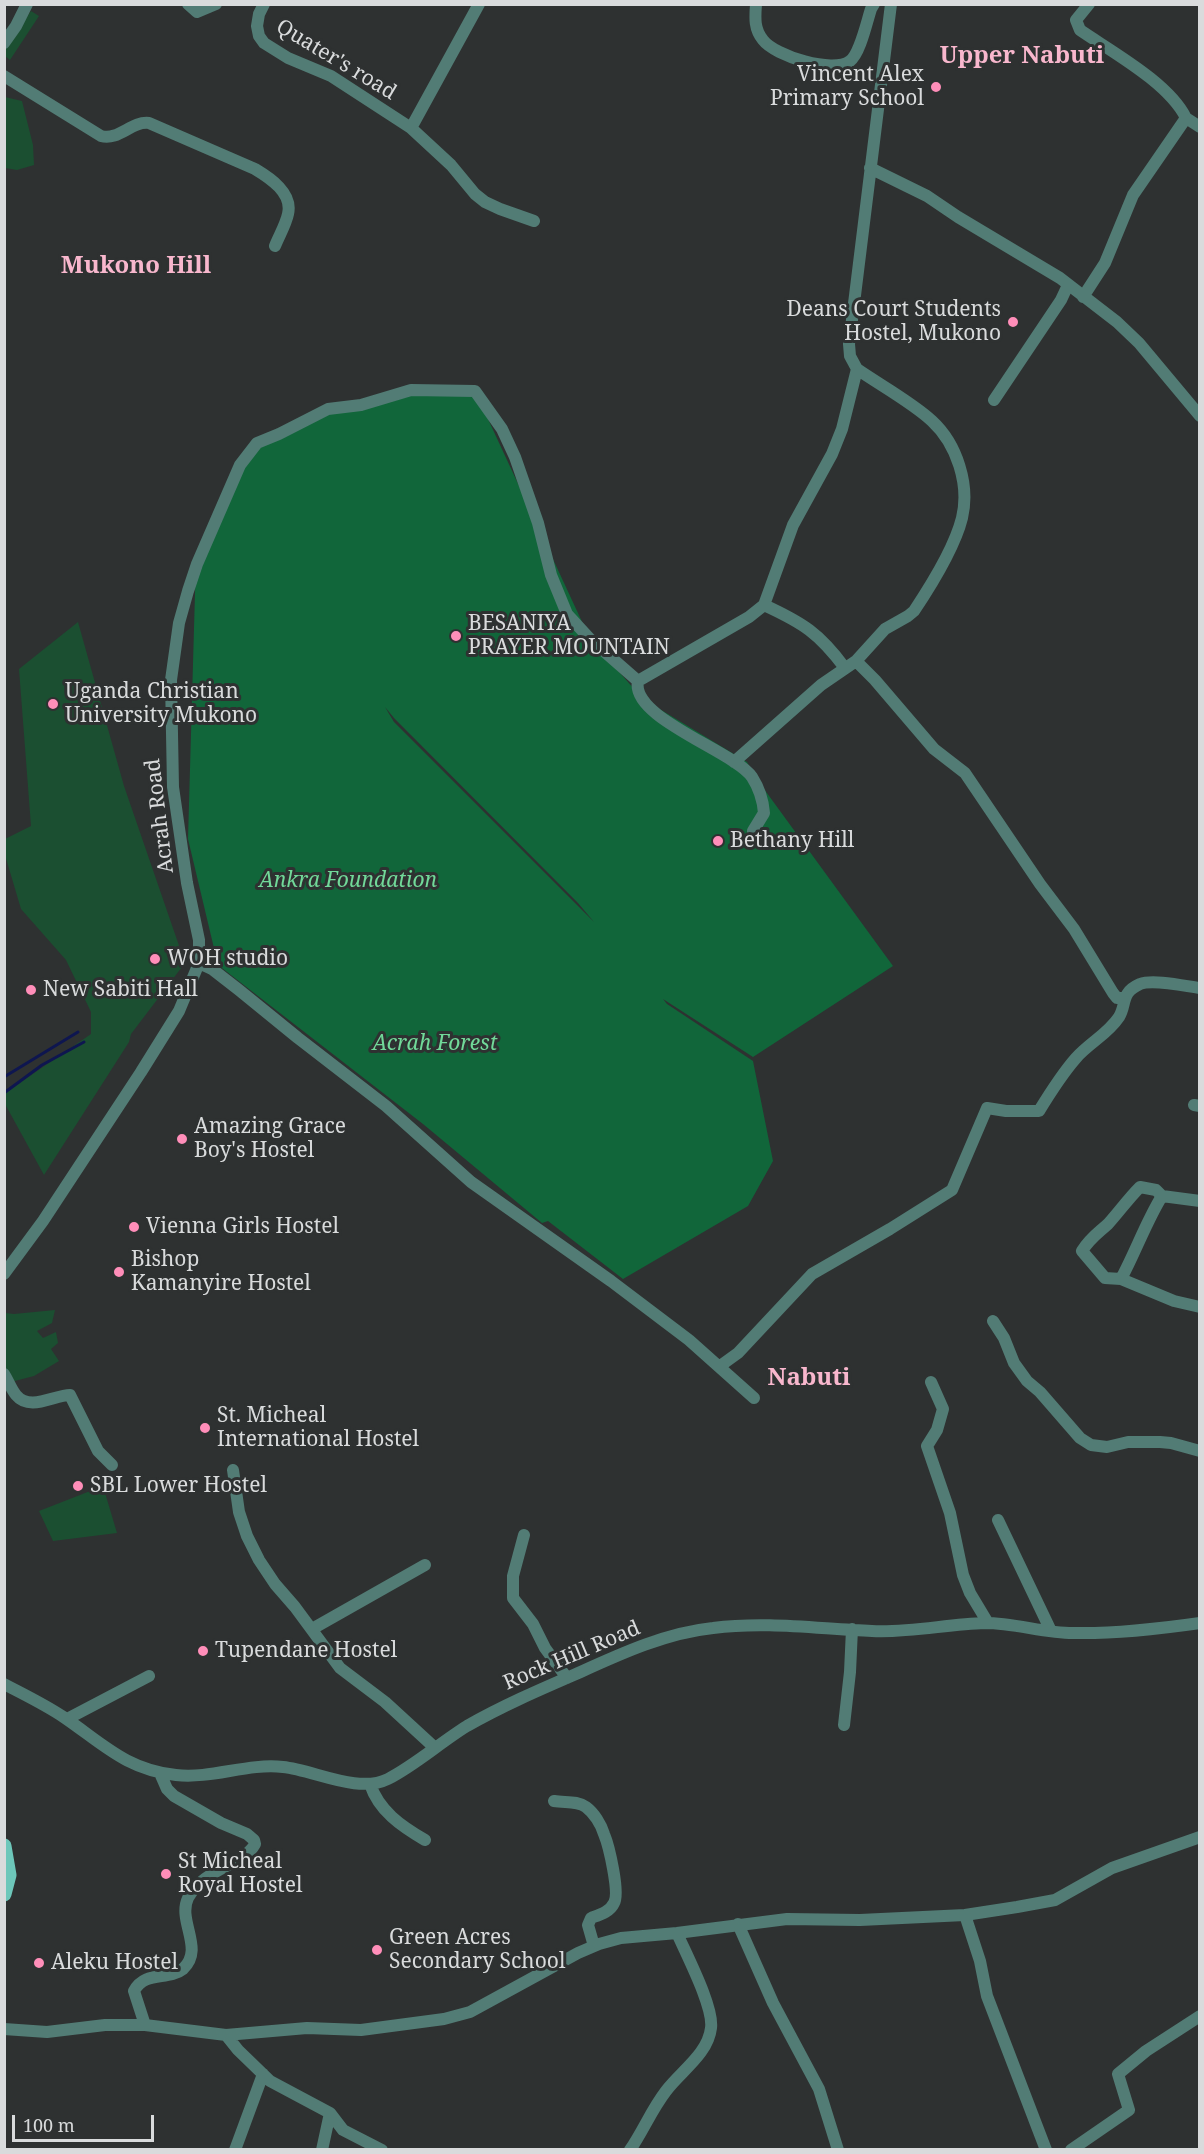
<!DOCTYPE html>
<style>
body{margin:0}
#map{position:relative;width:1204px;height:2154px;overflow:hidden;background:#2e3131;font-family:"Noto Serif",serif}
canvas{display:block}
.frame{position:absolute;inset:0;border:6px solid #d9dbdc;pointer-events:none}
.scale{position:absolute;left:12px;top:2115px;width:142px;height:27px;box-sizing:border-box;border:3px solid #d9dbdc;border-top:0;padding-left:8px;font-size:18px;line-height:21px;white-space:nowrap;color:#d9dbdc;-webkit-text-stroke:4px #2e3131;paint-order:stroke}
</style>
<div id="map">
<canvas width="1204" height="2154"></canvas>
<div class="frame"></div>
<div class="scale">100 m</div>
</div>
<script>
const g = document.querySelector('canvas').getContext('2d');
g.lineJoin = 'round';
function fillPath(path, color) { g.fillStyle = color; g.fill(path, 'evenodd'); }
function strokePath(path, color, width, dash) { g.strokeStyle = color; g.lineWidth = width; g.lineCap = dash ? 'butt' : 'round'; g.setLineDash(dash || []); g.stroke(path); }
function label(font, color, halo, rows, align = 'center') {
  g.font = font + ' "Noto Serif",serif'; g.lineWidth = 6; g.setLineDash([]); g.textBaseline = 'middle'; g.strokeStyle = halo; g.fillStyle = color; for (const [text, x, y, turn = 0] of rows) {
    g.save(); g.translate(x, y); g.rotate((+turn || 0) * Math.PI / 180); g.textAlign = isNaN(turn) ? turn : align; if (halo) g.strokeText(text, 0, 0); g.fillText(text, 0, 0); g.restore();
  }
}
fillPath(new Path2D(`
 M 31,11 L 39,16 L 10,60 L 5,56 L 4,50 Z
 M 5,97 L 22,101 L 33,145 L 34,165 L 17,170 L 5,168 Z
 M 78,622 L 124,786 L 185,963 L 131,1034 L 129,1042 L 44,1175 L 5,1104 L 5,1093 L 91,1034 L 91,1012 L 66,960 L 21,909 L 5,855 L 5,839 L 31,826 L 19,669 Z
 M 55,1310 L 52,1323 L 37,1331 L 43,1338 L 56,1332 L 58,1343 L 51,1349 L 59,1361 L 34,1376 L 11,1382 L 5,1369 L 5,1313 L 14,1314 Z
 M 103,1486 L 117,1533 L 53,1541 L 39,1511 Z`), '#1b4f31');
fillPath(new Path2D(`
 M 412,389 L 475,391 L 590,639 L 643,699 L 747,762 L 756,778 L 893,966 L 753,1057 L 663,999 L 667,1004 L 753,1061 L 773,1161 L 748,1206 L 623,1279 L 548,1221 L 542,1223 L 423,1124 L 218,965 L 188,839 L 196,558 L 257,443 L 328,409 ZM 385,707 L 394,718 L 578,903 L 594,922 L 394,722 Z`), '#11663a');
strokePath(new Path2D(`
 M 4,1077 L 78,1032
 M 4,1093 L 42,1065 L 84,1042`), '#0e1650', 3);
strokePath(new Path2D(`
 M 188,4 L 197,12 L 216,4
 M 264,4 L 259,14 L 257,26 L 259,36 L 264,43 L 288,58 L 331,76 L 411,128 L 451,165 L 475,194 L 485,202 L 500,209 L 534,221
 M 756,4 C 755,18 754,29 763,40 C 775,56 833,74 850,61 C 860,54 867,21 871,9 L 874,4
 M 4,43 L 16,26 L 27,4
 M 4,76 L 101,136 C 119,141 131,121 149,123 L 255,169 C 270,178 293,193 288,214 C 286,224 279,236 275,246
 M 1186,118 L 1200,127
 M 411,128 L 479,4
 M 870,168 L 927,196 L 958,217 L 1060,278 L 1117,322 L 1139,343 L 1200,416
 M 1083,297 L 1105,263 L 1133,195 L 1186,118 C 1169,83 1112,52 1080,30 L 1076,20 L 1089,4
 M 994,400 L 1061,300 L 1068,285
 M 764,605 C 803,623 819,633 845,668
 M 856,661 L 875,680 L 934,749 L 965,773 L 1040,884 L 1074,929 L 1113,993 L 1117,998 L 1124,998
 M 734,762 L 821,685 L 856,661 L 885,629 L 908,616 L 914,611 C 930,587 955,546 962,518 C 970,485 957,444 932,421 C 913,403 880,385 857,369 L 850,356 L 849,344 L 891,4
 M 753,831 L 764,813 C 763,800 759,788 752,777 C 734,751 630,718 638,681 L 749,617 L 764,605 L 793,525 L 832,454 L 842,429 L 857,369
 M 199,963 L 212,969 L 239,990 L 298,1038 L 386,1106 L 471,1182 L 611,1281 L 689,1340 L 754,1398
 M 1194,1105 L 1200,1106
 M 1162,1196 C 1146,1222 1136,1251 1121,1279 L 1105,1278 L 1082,1251 C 1090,1238 1097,1234 1108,1224 C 1119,1212 1128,1199 1140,1187 L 1156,1190 L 1162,1196 L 1200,1201
 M 4,1274 L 43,1221 L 141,1072 L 179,1011 L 199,963 L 199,940 L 187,883 L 173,787 L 171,680 L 179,623 L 188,591 L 197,564 L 240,465 L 257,443 L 279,434 L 328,409 L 361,405 L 411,390 L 475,391 L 502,429 L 515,457 L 538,523 L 551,575 L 567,614 L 590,639 L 638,681
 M 1121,1279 L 1174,1301 L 1200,1307
 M 993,1321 L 1004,1338 L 1014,1363 L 1027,1381 L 1040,1392 L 1080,1438 L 1091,1445 L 1107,1447 L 1128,1442 L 1160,1442 L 1171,1443 L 1200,1451
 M 720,1366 L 738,1353 L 812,1274 L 890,1229 L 952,1190 L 987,1108 L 1006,1111 L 1039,1111 C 1050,1093 1062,1074 1076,1058 C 1089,1043 1108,1034 1119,1017 C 1127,1004 1120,993 1140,984 C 1153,979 1185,986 1200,988
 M 4,1374 C 8,1380 11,1389 16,1395 C 30,1412 54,1395 70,1395 L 98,1451 L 112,1465
 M 931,1382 L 943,1409 L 937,1430 L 927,1446 L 950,1513 L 963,1575 L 970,1593 L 988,1623
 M 233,1470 L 239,1512 L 247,1536 L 259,1560 L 275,1584 L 295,1607 L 340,1668 L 385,1702 L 434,1747
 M 998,1520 L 1051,1631
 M 524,1535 L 513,1576 L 513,1598 L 533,1624 L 545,1648 L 567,1678
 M 312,1629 L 425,1565
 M 4,1684 C 25,1695 46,1705 65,1718 C 103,1744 127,1770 176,1775 C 212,1779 247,1763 283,1767 C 314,1770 358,1794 388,1779 C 414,1766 441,1742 467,1726 C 502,1706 539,1690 576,1674 C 620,1654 665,1633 713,1628 C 766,1621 819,1629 872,1631 C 910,1633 947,1624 985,1623 C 1015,1623 1044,1633 1073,1633 C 1115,1634 1158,1629 1200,1623
 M 67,1719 L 149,1676
 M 844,1725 L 850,1672 L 852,1629
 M 370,1784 C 379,1811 401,1826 425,1840
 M 554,1801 C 565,1803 577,1800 586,1807 C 594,1813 601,1824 604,1834 C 609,1846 620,1893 614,1903 C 610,1912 599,1915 591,1918 L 588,1925 L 594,1946
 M 965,1915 L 980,1961 L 987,1996 L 1046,2150
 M 738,1924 L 773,2003 L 819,2089 L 838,2150
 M 145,2025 L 134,1991 C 145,1970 168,1981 183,1969 C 205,1949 177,1921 188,1898 C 204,1868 244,1865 255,1844 L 254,1840 L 247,1834 L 221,1823 L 174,1796 L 167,1789 L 160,1773
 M 4,2029 L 47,2032 L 105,2025 L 145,2025 L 226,2035 L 307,2028 L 361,2030 L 444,2019 L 470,2012 L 578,1953 L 599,1944 L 621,1938 L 677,1933 L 787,1919 L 860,1920 L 965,1915 L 1017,1907 L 1055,1900 L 1112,1868 L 1200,1837
 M 226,2035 L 238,2050 L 270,2081 L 330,2113 L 343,2130 L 382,2150
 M 235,2150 L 263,2074
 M 322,2150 L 330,2113
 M 630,2150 C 643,2131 652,2109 666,2091 C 681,2071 708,2054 711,2028 C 714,2007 686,1954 677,1933
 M 1071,2150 L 1129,2110 L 1118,2074 L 1146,2051 L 1200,2016`), '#527c75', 12);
strokePath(new Path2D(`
 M 4,1846 L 9,1875 L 4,1894`), '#6dc7ba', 15);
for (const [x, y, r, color] of [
 [936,87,6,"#ff8eb9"],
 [1013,322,6,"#ff8eb9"],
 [456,636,6,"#ff8eb9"],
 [53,704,6,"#ff8eb9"],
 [718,841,6,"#ff8eb9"],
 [155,959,6,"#ff8eb9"],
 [31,990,6,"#ff8eb9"],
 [182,1139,6,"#ff8eb9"],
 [134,1227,6,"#ff8eb9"],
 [119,1272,6,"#ff8eb9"],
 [205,1428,6,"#ff8eb9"],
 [78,1486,6,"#ff8eb9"],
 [203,1651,6,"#ff8eb9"],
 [166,1874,6,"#ff8eb9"],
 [377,1950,6,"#ff8eb9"],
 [39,1963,6,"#ff8eb9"]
]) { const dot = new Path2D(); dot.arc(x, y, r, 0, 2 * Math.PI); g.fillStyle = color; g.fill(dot); strokePath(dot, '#2e3131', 2); }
label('21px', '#d9dbdc', '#2e3131', [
 ["Quater's road",336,60,31],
 ["Acrah Road",160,816,-97],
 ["Rock Hill Road",572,1656,-23]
]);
label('21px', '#d9dbdc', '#2e3131', [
 ["Vincent Alex",924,75,"right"],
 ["Primary School",924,99,"right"],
 ["Deans Court Students",1001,310,"right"],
 ["Hostel, Mukono",1001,334,"right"],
 ["BESANIYA",468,624],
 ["PRAYER MOUNTAIN",468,648],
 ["Uganda Christian",65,692],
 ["University Mukono",65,716],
 ["Bethany Hill",730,841],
 ["WOH studio",167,959],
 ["New Sabiti Hall",43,990],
 ["Amazing Grace",194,1127],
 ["Boy's Hostel",194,1151],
 ["Vienna Girls Hostel",146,1227],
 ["Bishop",131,1260],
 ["Kamanyire Hostel",131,1284],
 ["St. Micheal",217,1416],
 ["International Hostel",217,1440],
 ["SBL Lower Hostel",90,1486],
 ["Tupendane Hostel",215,1651],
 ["St Micheal",178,1862],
 ["Royal Hostel",178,1886],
 ["Green Acres",389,1938],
 ["Secondary School",389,1962],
 ["Aleku Hostel",51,1963]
], 'left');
label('italic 21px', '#71d999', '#2e3131', [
 ["Ankra Foundation",348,881],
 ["Acrah Forest",435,1044]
]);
label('bold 24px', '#f8b7cd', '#2e3131', [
 ["Upper Nabuti",1022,56],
 ["Mukono Hill",136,266],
 ["Nabuti",809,1378]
]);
</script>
